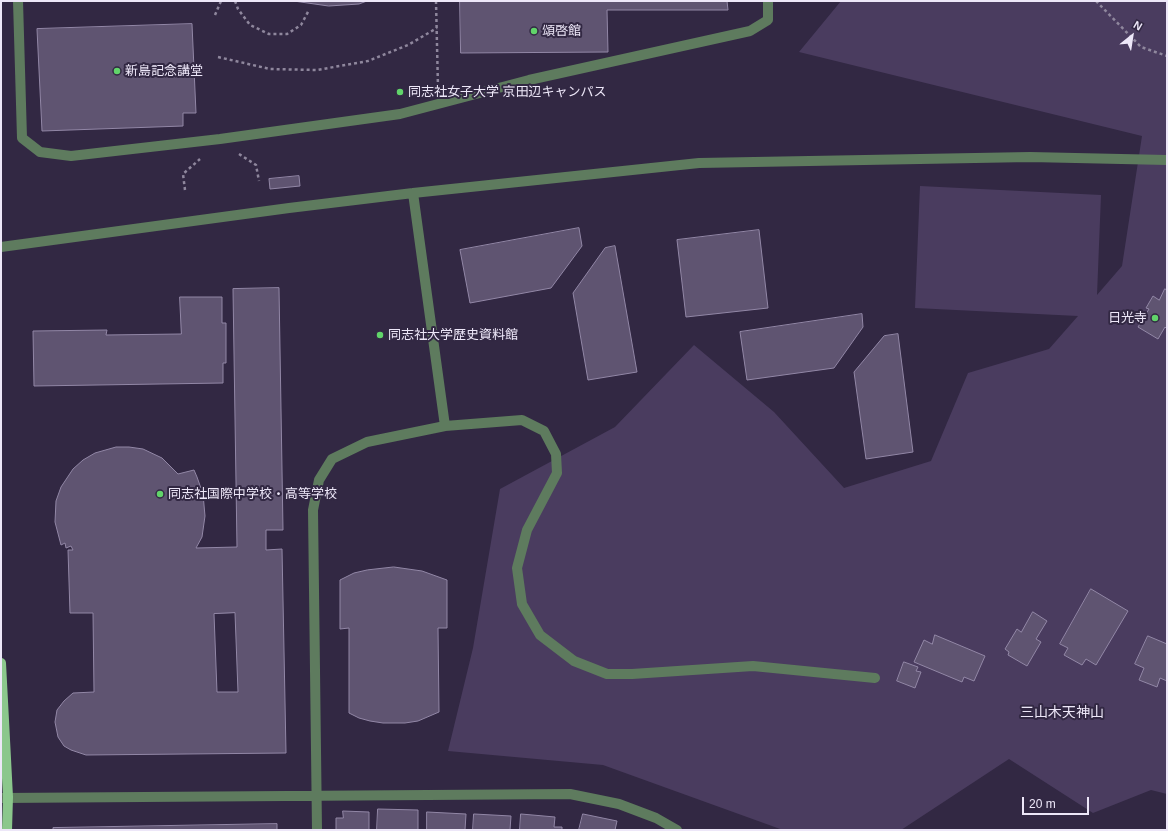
<!DOCTYPE html>
<meta charset="utf-8">
<style>
body{margin:0}
#map{position:relative;width:1168px;height:831px;overflow:hidden;background:#322843;font-family:Helvetica,sans-serif}
canvas{display:block}
.frame{position:absolute;inset:0;border:2px solid #ede7f8;pointer-events:none}
.north{position:absolute;left:1112px;top:16px;width:40px;height:40px;-webkit-text-stroke:3px #322843;paint-order:stroke;rotate:30deg;font-size:11px;font-weight:700;line-height:16px;text-align:center;color:#ede7f8}
.north::after{content:'';display:block;margin:auto;width:14px;height:18px;background:#ede7f8;clip-path:polygon(50% 0,100% 100%,50% 72%,0 100%)}
.scale{position:absolute;left:1022px;top:797px;width:67px;height:18px;box-sizing:border-box;border:2px solid #ede7f8;border-top:0;padding-left:5px;font-size:12px;line-height:14px;white-space:nowrap;color:#ede7f8;-webkit-text-stroke:3px #322843;paint-order:stroke}
</style>
<div id="map">
<canvas width="1168" height="831"></canvas>
<div class="frame"></div>
<div class="north">N</div>
<div class="scale">20 m</div>
</div>
<script>
const g = document.querySelector('canvas').getContext('2d');
g.lineJoin = 'round';
function fillPath(path, color) { g.fillStyle = color; g.fill(path, 'evenodd'); }
function strokePath(path, color, width, dash) { g.strokeStyle = color; g.lineWidth = width; g.lineCap = dash ? 'butt' : 'round'; g.setLineDash(dash || []); g.stroke(path); }
function label(font, color, halo, rows, align = 'center') {
  g.font = font + ' Helvetica,"Noto Sans JP",sans-serif'; g.lineWidth = 4; g.setLineDash([]); g.textBaseline = 'middle'; g.strokeStyle = halo; g.fillStyle = color; for (const [text, x, y, turn = 0] of rows) {
    g.save(); g.translate(x, y); g.rotate((+turn || 0) * Math.PI / 180); g.textAlign = isNaN(turn) ? turn : align; if (halo) g.strokeText(text, 0, 0); g.fillText(text, 0, 0); g.restore();
  }
}
fillPath(new Path2D(`
 M 841,1 L 1167,1 L 1167,794 L 1151,790 L 1093,813 L 1009,759 L 901,830 L 783,830 L 603,765 L 448,751 L 473,648 L 500,489 L 615,427 L 694,345 L 774,412 L 844,488 L 931,461 L 968,373 L 1049,349 L 1078,316 L 915,308 L 920,186 L 1101,195 L 1097,295 L 1122,266 L 1142,136 L 799,52 Z`), '#4a3c5f');
const building = new Path2D(`
 M 294,1 L 367,1 L 359,4 L 329,6 Z
 M 460,1 L 727,1 L 728,10 L 607,10 L 608,52 L 461,53 Z
 M 192,24 L 196,113 L 183,113 L 183,126 L 42,131 L 37,29 Z
 M 299,176 L 300,186 L 270,189 L 269,179 Z
 M 579,228 L 582,246 L 551,288 L 470,303 L 460,250 Z
 M 759,230 L 768,308 L 686,317 L 677,240 Z
 M 615,246 L 637,372 L 588,380 L 573,293 L 605,248 Z
 M 279,288 L 283,530 L 266,530 L 266,550 L 282,549 L 286,753 L 86,755 L 71,750 L 64,746 L 58,737 L 55,722 L 57,710 L 64,701 L 73,693 L 94,692 L 93,613 L 70,613 L 68,550 L 73,550 L 71,546 L 66,548 L 65,543 L 61,545 L 55,522 L 56,501 L 61,487 L 73,469 L 83,460 L 95,453 L 116,447 L 129,447 L 143,449 L 162,458 L 178,474 L 194,470 L 197,477 L 203,494 L 205,516 L 202,537 L 196,548 L 237,547 L 233,289 ZM 235,613 L 238,692 L 217,692 L 214,614 Z
 M 1165,289 L 1167,290 L 1167,329 L 1165,327 L 1158,339 L 1138,327 L 1149,309 L 1146,308 L 1153,296 L 1159,300 Z
 M 180,297 L 222,297 L 222,323 L 226,323 L 226,363 L 223,363 L 223,383 L 34,386 L 33,331 L 107,330 L 106,335 L 181,334 Z
 M 862,314 L 863,327 L 834,368 L 747,380 L 740,332 Z
 M 898,334 L 913,452 L 866,459 L 854,372 L 884,336 Z
 M 394,567 L 422,571 L 447,580 L 447,628 L 438,628 L 439,712 L 418,721 L 405,723 L 383,723 L 370,721 L 359,718 L 349,713 L 349,628 L 340,629 L 340,580 L 354,573 L 367,570 Z
 M 1091,589 L 1128,611 L 1096,665 L 1086,659 L 1082,665 L 1064,655 L 1068,648 L 1060,644 Z
 M 1033,612 L 1047,621 L 1036,639 L 1041,642 L 1027,666 L 1008,655 L 1009,652 L 1005,649 L 1017,629 L 1021,632 Z
 M 935,635 L 985,656 L 974,681 L 964,677 L 962,682 L 914,662 L 924,640 L 932,644 Z
 M 1148,636 L 1167,644 L 1167,681 L 1160,678 L 1157,687 L 1139,680 L 1144,668 L 1135,664 Z
 M 904,662 L 918,667 L 916,671 L 921,672 L 915,688 L 897,681 Z
 M 378,809 L 418,810 L 418,830 L 377,830 Z
 M 343,811 L 369,812 L 369,830 L 336,830 L 336,818 L 343,818 Z
 M 427,812 L 466,814 L 465,830 L 427,830 Z
 M 474,814 L 511,816 L 510,830 L 473,830 Z
 M 521,814 L 555,817 L 554,827 L 562,827 L 562,830 L 520,830 Z
 M 583,814 L 617,821 L 615,830 L 579,830 Z
 M 277,824 L 277,830 L 53,830 L 53,828 Z`);
fillPath(building, '#5f5471');
strokePath(building, '#9287a6', 1);
strokePath(new Path2D(`
 M 235,1 L 238,9 L 250,25 L 269,34 L 287,34 L 301,25 L 309,10
 M 436,1 L 438,88
 M 1096,1 L 1141,47 L 1167,56
 M 215,15 L 221,1
 M 218,57 L 270,69 L 317,70 L 368,61 L 408,45 L 437,28
 M 239,154 L 256,165 L 259,181
 M 185,190 L 183,174 L 200,159`), '#8f879d', 2.5, [3, 3]);
strokePath(new Path2D(`
 M 18,1 L 22,138 L 40,152 L 71,156 L 220,139 L 400,114 L 529,80 L 750,31 L 768,20 L 768,1
 M 413,193 L 445,426
 M 1,247 L 289,208 L 413,193 L 699,163 L 1030,157 L 1167,160
 M 1,798 L 570,794 L 619,804 L 656,818 L 677,830
 M 317,830 L 313,510 L 319,480 L 332,459 L 367,442 L 445,426 L 522,420 L 544,431 L 556,454 L 557,473 L 527,530 L 517,568 L 522,604 L 540,635 L 574,661 L 607,674 L 632,674 L 753,666 L 875,678`), '#5e7b5e', 10);
strokePath(new Path2D(`
 M 1,663 L 8,797 L 7,830`), '#8bc78c', 10);
for (const [x, y, r, color] of [
 [534,31,4,"#61d46a"],
 [117,71,4,"#61d46a"],
 [400,92,4,"#61d46a"],
 [1155,318,4,"#61d46a"],
 [380,335,4,"#61d46a"],
 [160,494,4,"#61d46a"]
]) { const dot = new Path2D(); dot.arc(x, y, r, 0, 2 * Math.PI); g.fillStyle = color; g.fill(dot); strokePath(dot, '#322843', 1.5); }
label('13px', '#ede7f8', '#322843', [
 ["頌啓館",542,31],
 ["新島記念講堂",125,71],
 ["同志社女子大学 京田辺キャンパス",408,92],
 ["日光寺",1147,318,"right"],
 ["同志社大学歴史資料館",388,335],
 ["同志社国際中学校・高等学校",168,494]
], 'left');
label('14px', '#ede7f8', '#322843', [
 ["三山木天神山",1062,713]
]);
</script>
